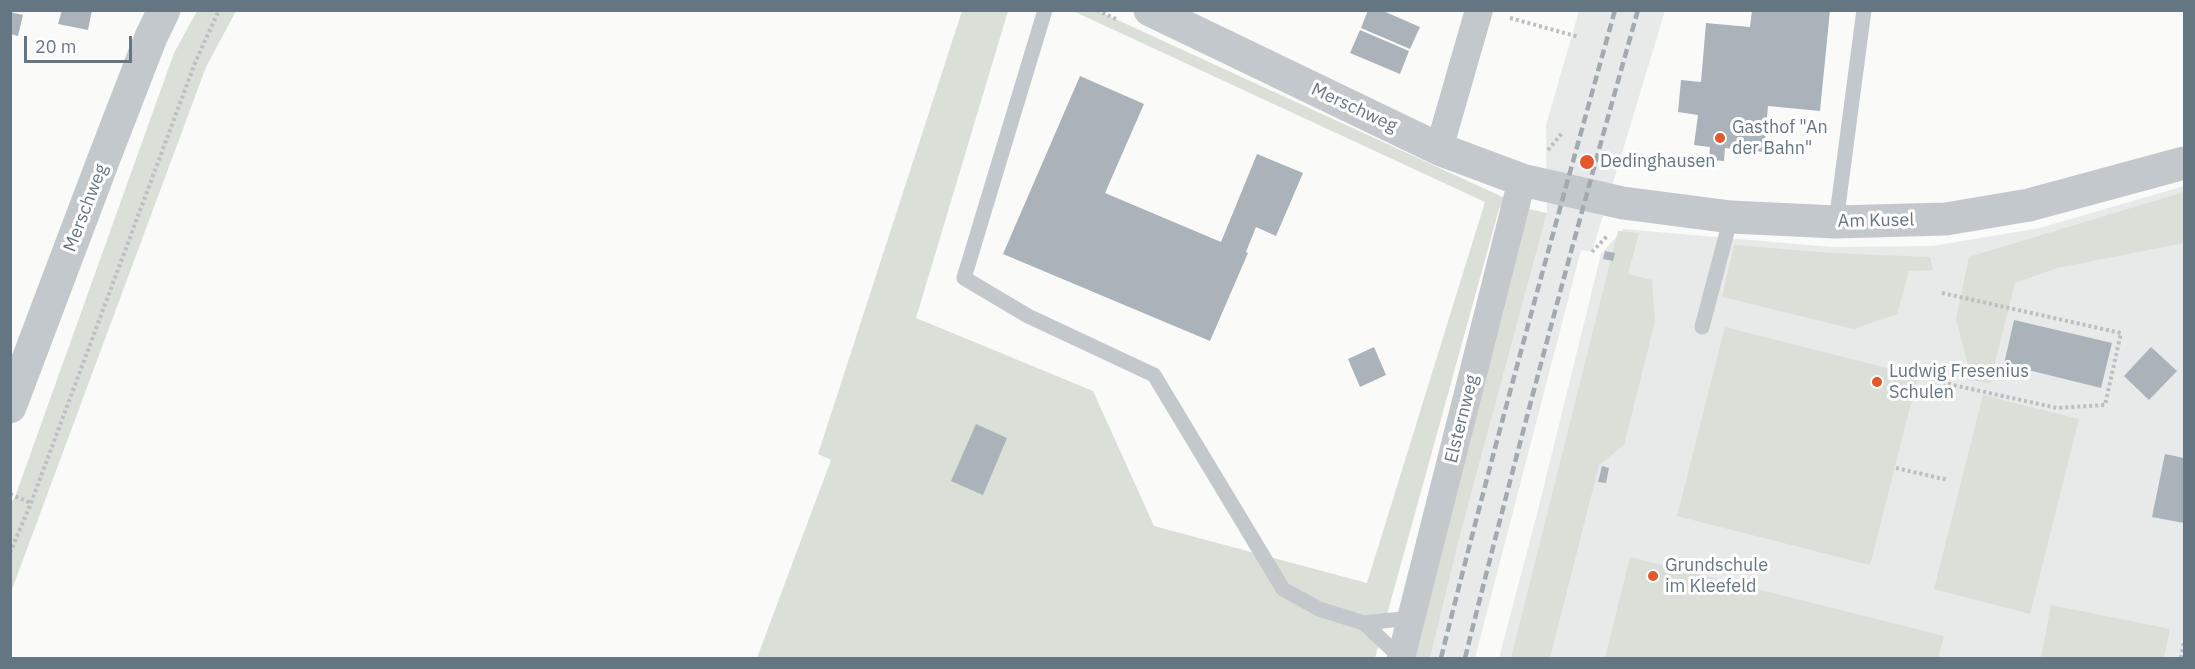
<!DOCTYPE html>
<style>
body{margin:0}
#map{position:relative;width:2195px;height:669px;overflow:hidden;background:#fafaf8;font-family:"IBM Plex Sans",sans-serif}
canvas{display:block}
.frame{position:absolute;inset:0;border:12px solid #657683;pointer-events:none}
.scale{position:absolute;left:24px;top:36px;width:108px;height:27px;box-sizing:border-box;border:3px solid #657683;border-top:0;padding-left:8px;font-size:18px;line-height:21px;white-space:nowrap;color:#657683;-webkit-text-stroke:4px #fff;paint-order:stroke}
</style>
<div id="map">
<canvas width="2195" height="669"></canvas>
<div class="frame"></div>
<div class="scale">20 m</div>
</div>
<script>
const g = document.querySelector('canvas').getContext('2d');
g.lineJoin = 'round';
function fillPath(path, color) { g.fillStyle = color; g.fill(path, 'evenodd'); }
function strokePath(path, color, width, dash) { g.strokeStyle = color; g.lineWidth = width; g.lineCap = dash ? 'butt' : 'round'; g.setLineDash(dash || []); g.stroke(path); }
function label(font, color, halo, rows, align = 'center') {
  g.font = font + ' "IBM Plex Sans",sans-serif'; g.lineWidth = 6; g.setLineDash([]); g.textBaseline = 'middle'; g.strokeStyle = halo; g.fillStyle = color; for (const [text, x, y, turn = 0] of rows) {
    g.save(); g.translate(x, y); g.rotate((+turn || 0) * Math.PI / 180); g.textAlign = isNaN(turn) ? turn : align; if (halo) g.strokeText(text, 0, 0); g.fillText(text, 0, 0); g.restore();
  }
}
fillPath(new Path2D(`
 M 1579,11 L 1665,11 L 1592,252 L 1581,250 L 1475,658 L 1430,658 L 1463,524 L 1547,213 L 1546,125 Z
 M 2184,186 L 2184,658 L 1499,658 L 1538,510 L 1601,254 L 1623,229 L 1832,247 L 1932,246 L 2040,228 Z`), '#e8e9e9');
fillPath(new Path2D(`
 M 197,11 L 236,11 L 206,67 L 11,592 L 11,503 L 15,497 L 174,53 Z
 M 962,11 L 1008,11 L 916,318 L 1093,391 L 1154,526 L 1367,583 L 1485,202 L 1073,11 L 1098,11 L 1507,199 L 1499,209 L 1375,658 L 757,658 L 831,460 L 818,454 Z
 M 2184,192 L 2184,243 L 2057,268 L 2015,283 L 1990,383 L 1972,380 L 1956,319 L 1969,257 Z
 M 1524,208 L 1547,213 L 1463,524 L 1430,658 L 1411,658 Z
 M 1618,231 L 1639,233 L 1628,274 L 1652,280 L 1655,321 L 1624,445 L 1599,465 L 1550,658 L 1511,658 Z
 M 1734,245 L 1831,253 L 1930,257 L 1933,270 L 1909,271 L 1897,314 L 1854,329 L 1722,297 Z
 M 1725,327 L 1918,376 L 1870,565 L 1677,516 Z
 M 1983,395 L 2079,419 L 2030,614 L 1934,589 Z
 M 1630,557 L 1944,636 L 1938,658 L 1605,658 Z
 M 2051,605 L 2170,629 L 2164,658 L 2041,658 Z`), '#dadfd7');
fillPath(new Path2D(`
 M 62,10 L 92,10 L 88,30 L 58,24 Z
 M 1368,10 L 1381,10 L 1420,27 L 1410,49 L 1361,28 Z
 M 1752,10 L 1830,10 L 1820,111 L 1768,106 L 1764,152 L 1725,148 L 1724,161 L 1709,160 L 1710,147 L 1694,145 L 1698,115 L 1678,112 L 1681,80 L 1701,82 L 1706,23 L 1750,27 Z
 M 10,12 L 23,15 L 18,36 L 10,34 Z
 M 1360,30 L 1409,51 L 1400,74 L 1350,53 Z
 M 1080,76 L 1144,104 L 1105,193 L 1221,242 L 1257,154 L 1303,173 L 1276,236 L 1256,227 L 1246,252 L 1248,253 L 1210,341 L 1003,254 Z
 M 1605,251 L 1615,253 L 1613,261 L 1603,259 Z
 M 2014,320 L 2112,343 L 2101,388 L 2004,364 Z
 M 1374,347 L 1386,375 L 1360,387 L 1348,359 Z
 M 2151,347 L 2177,371 L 2149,400 L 2124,376 Z
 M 976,424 L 1007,438 L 983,495 L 951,481 Z
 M 2165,454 L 2184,458 L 2184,523 L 2152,517 Z
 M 1602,466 L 1609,468 L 1606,483 L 1598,482 Z`), '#aab3b9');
strokePath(new Path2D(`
 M 1097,10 L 1116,19
 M 1510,18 L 1579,37
 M 1548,150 L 1563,132
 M 1592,252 L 1608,235
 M 1942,293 L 2121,333 L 2105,405 L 2057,408 L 1944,383
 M 1896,468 L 1948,480
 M 10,494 L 31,503
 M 10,553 L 31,503 L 195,63 L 219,10
 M 2181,658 L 2184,641`), '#bbbfc2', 4, [3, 3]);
strokePath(new Path2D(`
 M 1045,10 L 964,278 L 1028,316 L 1154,375 L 1283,589 L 1319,609 L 1364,623 L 1411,618
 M 1836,222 L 1864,10
 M 1702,327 L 1731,217
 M 1364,623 L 1401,658`), '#c3c8cc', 15);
strokePath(new Path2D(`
 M 1439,149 L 1479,10
 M 1401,658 L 1522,180`), '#c3c8cc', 28);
strokePath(new Path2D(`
 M 1150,10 L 1439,149 L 1522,180 L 1623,203 L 1731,217 L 1836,222 L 1946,219 L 2029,205 L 2184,163
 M 10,407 L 103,161 L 151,37 L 164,10`), '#c3c8cc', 33);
strokePath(new Path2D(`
 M 1441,658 C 1495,441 1555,226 1615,10
 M 1465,658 C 1519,442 1577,226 1638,10`), '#a2aab0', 4.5, [9, 4.5]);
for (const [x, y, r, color] of [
 [1720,138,6,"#e4572e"],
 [1587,162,8,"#e4572e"],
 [1877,382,6,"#e4572e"],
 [1653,576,6,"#e4572e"]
]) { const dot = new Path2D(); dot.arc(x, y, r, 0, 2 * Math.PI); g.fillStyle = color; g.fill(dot); strokePath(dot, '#fff', 2); }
label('18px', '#657683', '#fff', [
 ["Merschweg",1354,108,25],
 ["Merschweg",86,208,-69],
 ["Am Kusel",1876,221,-1],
 ["Elsternweg",1462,419,-76]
]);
label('18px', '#657683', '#fff', [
 ["Gasthof \"An",1732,128],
 ["der Bahn\"",1732,149],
 ["Dedinghausen",1600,162],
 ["Ludwig Fresenius",1889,372],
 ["Schulen",1889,393],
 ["Grundschule",1665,566],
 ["im Kleefeld",1665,587]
], 'left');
</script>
